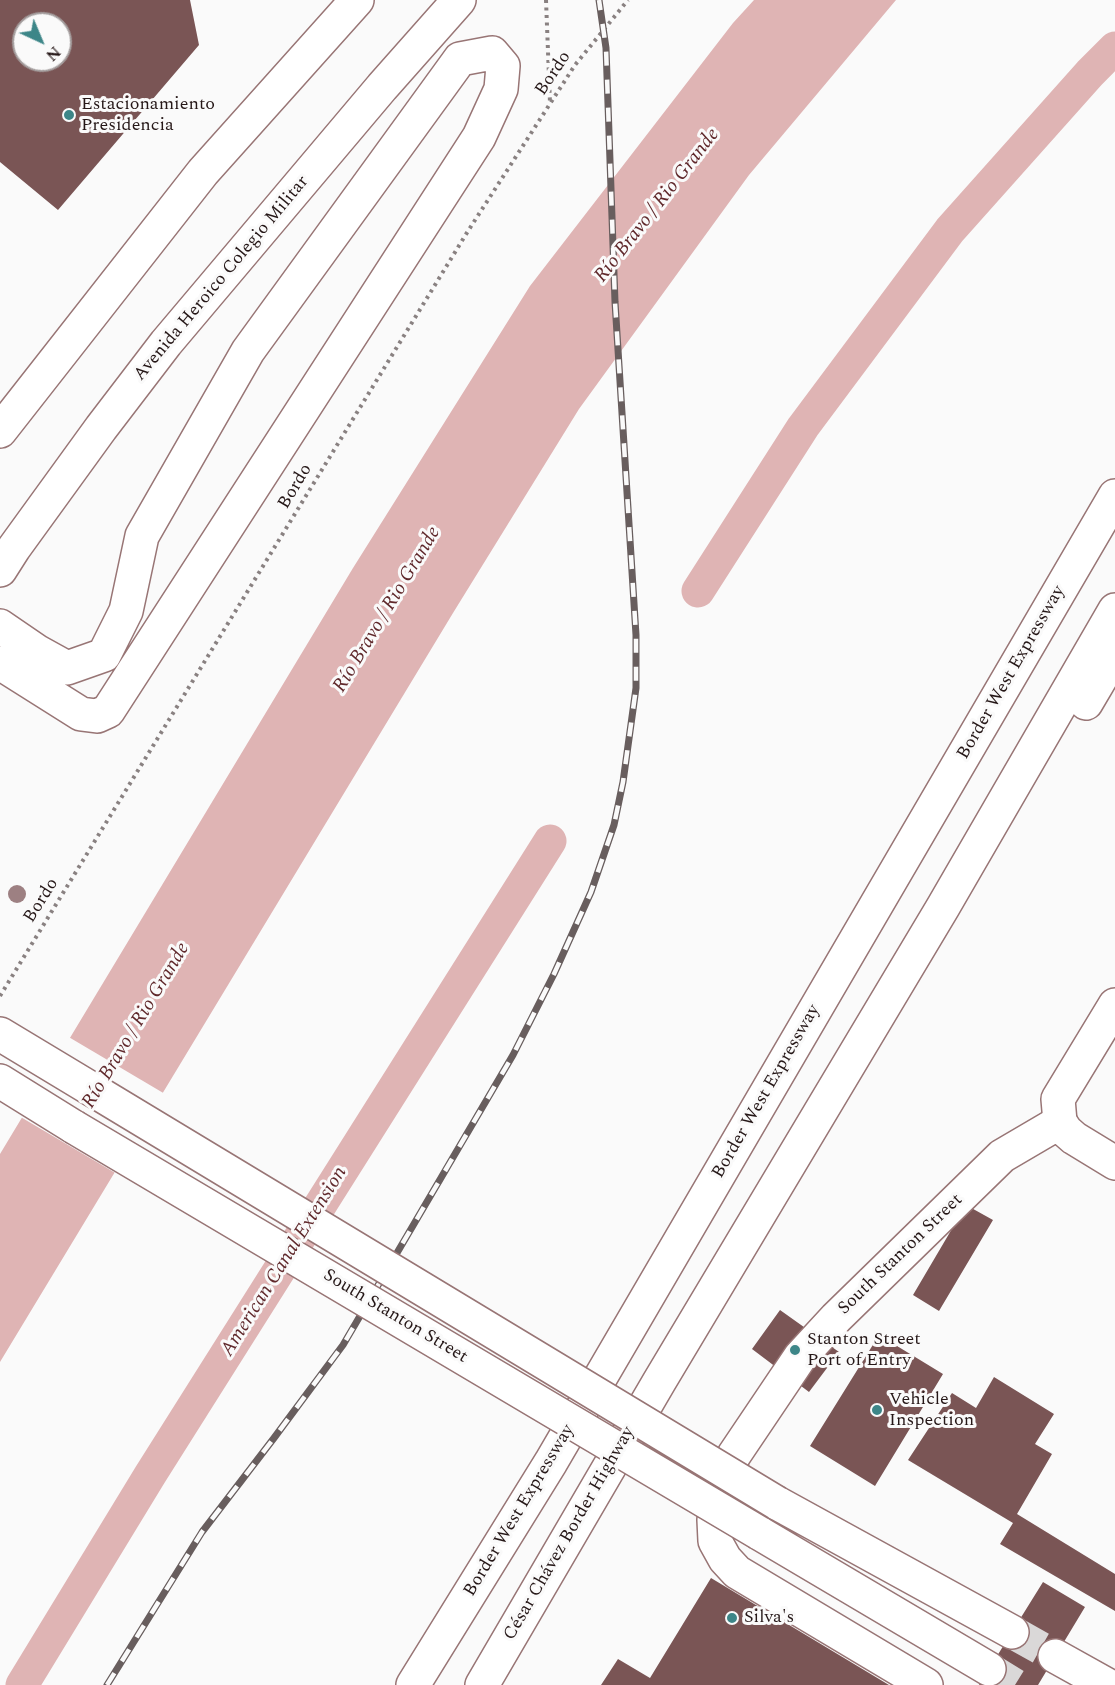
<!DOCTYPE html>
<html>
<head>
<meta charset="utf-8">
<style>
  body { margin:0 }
  #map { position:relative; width:1115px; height:1685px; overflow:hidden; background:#fafafa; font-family:Spectral,serif }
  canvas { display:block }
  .north { position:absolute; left:12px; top:12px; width:60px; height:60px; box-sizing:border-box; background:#fafafa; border:2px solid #a59f9f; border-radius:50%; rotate:136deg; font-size:16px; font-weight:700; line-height:24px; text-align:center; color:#251717 }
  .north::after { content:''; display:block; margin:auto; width:21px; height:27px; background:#3d8688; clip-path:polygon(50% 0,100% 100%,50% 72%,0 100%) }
</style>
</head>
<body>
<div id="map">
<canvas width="1115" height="1685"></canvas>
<div class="north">N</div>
</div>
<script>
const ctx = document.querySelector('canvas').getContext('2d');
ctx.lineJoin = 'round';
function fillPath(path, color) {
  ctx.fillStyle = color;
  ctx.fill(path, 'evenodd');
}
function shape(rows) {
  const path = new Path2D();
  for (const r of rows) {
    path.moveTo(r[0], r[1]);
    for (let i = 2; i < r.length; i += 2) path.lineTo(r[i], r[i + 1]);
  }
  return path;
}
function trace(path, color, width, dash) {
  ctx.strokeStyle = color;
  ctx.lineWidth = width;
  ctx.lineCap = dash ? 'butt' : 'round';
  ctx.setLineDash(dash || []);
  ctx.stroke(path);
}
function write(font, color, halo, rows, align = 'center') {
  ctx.font = font + ' Spectral,serif';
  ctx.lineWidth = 6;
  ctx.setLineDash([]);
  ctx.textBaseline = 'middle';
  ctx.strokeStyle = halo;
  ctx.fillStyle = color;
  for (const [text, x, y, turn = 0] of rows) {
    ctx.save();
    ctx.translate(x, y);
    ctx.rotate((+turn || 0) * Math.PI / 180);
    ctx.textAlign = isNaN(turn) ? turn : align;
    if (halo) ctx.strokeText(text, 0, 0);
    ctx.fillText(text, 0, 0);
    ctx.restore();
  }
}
const water = shape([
  [754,0,896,0,749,175,579,409,453,613,0,1362,0,1154,353,568,530,286,733,23]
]);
const pier = shape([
  [67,1036,165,1094,117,1174,19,1116]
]);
const canal = shape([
  [698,591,803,427,950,230,1090,73,1115,48],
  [22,1685,150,1475,550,841]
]);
const building = shape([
  [0,0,190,0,199,45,58,210,0,162],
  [24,24,60,24,60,60,24,60],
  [966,1205,993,1220,939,1311,913,1295],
  [780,1310,839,1352,809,1392,752,1349],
  [879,1335,943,1374,875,1486,810,1446],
  [994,1377,1054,1414,1035,1444,1052,1454,1017,1514,1115,1574,1115,1611,1000,1544,1013,1523,908,1460,952,1393,976,1408],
  [711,1578,889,1685,601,1685,618,1659,650,1678],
  [1043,1582,1085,1607,1038,1685,979,1685]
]);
const majorTunnel = shape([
  [1012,1632,1055,1656],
  [989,1669,1015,1685]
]);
const path = shape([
  [546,0,550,103],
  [0,996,468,231,575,65,628,0]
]);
const minor = shape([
  [0,626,38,652,67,668,104,655,126,611,142,536,248,351,460,59,492,53,503,66,501,89,479,137,108,711,97,716,81,714,0,663],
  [1060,1122,1058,1099,1115,1005]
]);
const major = shape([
  [0,1034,98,1093],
  [0,1081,74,1127],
  [777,1503,1012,1632],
  [759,1533,989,1669],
  [1055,1656,1107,1685],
  [926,1685,737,1572,725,1559,715,1541,714,1520,719,1488,734,1455,800,1357,836,1318,1002,1156,1060,1122,1066,1131,1074,1138,1115,1163]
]);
const highway = shape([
  [0,431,203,172,357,0],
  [0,570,14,548,101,428,166,343,382,87,459,0],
  [1086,703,1106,669,1115,660],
  [413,1685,551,1462,1115,496],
  [482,1685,659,1382,943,907,1115,610]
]);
const rail = shape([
  [107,1685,202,1532,274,1438,343,1345,513,1055,554,974,591,892,614,825,623,782,636,688,636,635,615,302,606,48,599,0]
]);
const majorBridge = shape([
  [98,1093,777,1503],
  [74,1127,759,1533]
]);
const trees = [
  [17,894]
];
const markers = [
  [69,115,6,"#3d8688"],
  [795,1350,6,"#3d8688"],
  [877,1410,6,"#3d8688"],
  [732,1618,6,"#3d8688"]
];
const streetNames = [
  ["Bordo",554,74,-56],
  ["Avenida Heroico Colegio Militar",222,279,-50],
  ["Bordo",296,487,-59],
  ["Border West Expressway",1012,673,-60],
  ["Bordo",42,901,-58],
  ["Border West Expressway",767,1092,-60],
  ["South Stanton Street",901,1255,-44],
  ["South Stanton Street",395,1317,31],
  ["Border West Expressway",520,1511,-59],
  ["César Chávez Border Highway",570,1534,-60]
];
const poiNames = [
  ["Estacionamiento",81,105],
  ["Presidencia",81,126],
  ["Stanton Street",807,1340],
  ["Port of Entry",807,1361],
  ["Vehicle",889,1400],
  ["Inspection",889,1421],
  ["Silva's",744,1618]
];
const waterNames = [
  ["Río Bravo / Rio Grande",658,206,-52],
  ["Río Bravo / Rio Grande",388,610,-59],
  ["Río Bravo / Rio Grande",137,1026,-59],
  ["American Canal Extension",285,1262,-58]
];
fillPath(water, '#dfb4b4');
fillPath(pier, '#fafafa');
trace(canal, '#dfb4b4', 33);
fillPath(building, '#7a5555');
trace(majorTunnel, '#dad8d8', 33, [33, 16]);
trace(minor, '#987575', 36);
trace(major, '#987575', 36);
trace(highway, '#987575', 36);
trace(path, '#898181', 4, [3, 4.5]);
trace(minor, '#fff', 33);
trace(major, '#fff', 33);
trace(highway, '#fff', 33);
trace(rail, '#685e5e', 7);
trace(rail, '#fafafa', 4.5, [14]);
trace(majorBridge, '#987575', 36, []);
trace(majorBridge, '#fff', 33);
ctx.fillStyle = '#9d8082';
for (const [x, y] of trees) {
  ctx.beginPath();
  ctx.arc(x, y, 9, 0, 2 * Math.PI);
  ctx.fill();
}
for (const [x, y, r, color] of markers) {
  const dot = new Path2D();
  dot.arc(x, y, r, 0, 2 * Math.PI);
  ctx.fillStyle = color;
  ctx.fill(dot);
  trace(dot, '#fafafa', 2);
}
write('18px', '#251717', '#fafafa', streetNames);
write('18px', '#251717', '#fafafa', poiNames, 'left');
write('italic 20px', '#60292c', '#fafafa', waterNames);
</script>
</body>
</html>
